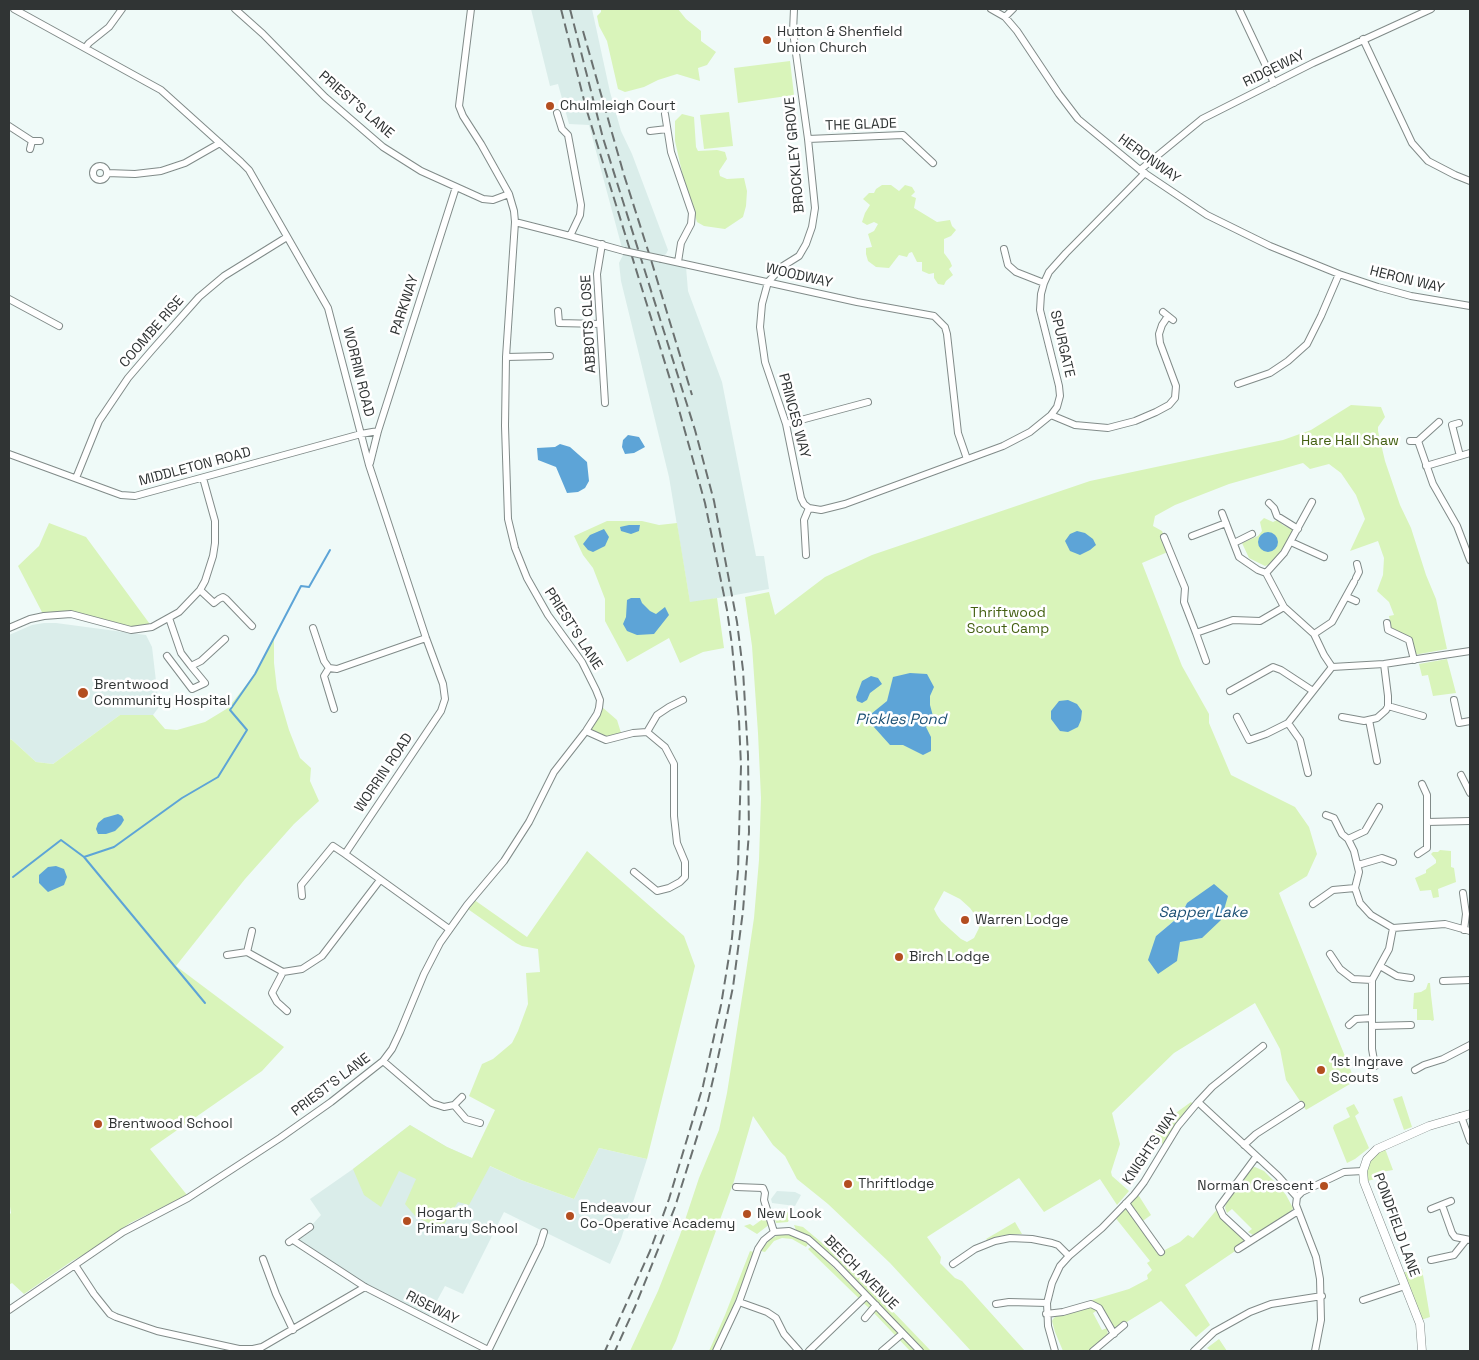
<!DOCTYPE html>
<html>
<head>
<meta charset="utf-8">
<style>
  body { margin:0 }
  #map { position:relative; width:1479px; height:1360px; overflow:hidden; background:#effaf8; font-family:"Space Grotesk",sans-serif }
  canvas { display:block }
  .frame { position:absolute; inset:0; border:10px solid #303434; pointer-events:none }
</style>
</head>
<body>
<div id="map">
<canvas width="1479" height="1360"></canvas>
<div class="frame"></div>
</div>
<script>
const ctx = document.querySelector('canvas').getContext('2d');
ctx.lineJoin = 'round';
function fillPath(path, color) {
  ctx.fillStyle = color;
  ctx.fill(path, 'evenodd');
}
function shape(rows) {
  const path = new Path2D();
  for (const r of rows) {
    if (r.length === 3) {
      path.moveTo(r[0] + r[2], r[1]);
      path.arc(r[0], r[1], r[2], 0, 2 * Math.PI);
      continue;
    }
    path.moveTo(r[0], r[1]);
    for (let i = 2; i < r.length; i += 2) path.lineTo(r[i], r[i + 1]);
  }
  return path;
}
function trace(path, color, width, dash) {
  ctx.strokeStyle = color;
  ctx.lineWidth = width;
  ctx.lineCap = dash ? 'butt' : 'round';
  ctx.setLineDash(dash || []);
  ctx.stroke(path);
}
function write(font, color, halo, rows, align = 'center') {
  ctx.font = font + ' "Space Grotesk",sans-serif';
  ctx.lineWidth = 5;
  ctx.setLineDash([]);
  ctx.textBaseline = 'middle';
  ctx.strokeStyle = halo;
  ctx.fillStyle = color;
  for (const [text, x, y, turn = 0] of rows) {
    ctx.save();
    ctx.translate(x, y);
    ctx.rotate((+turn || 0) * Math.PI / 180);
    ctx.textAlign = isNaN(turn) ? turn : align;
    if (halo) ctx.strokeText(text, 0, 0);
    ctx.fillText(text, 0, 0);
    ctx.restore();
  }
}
const built = shape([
  [531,9,592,9,610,92,621,131,632,154,668,250,666,254,662,256,622,248,589,125,569,124,558,84,550,86],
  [624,253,686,267,688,291,722,382,756,556,764,556,769,589,690,603,669,477,621,281,619,263],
  [44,623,56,623,146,635,152,647,159,707,153,715,120,715,53,764,36,762,12,740,9,739,9,635,32,625],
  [410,1125,447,1147,521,1180,574,1199,599,1148,647,1159,621,1239,610,1264,504,1212,463,1294,445,1286,427,1319,372,1290,293,1240,310,1227,321,1215,310,1199,353,1169],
  [777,1191,795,1192,801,1195,795,1206,772,1203,771,1199]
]);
const green = shape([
  [601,9,678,9,686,19,701,31,701,41,716,52,707,65,698,68,700,81,677,74,658,80,644,87,625,92,618,89,607,41,599,26,597,16,601,12],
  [790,61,794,95,738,103,734,68],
  [729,112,733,146,704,149,700,115],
  [682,114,694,117,696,147,698,151,717,150,725,152,727,159,719,171,720,176,727,179,744,178,747,191,746,206,743,217,725,229,704,226,697,222,684,181,675,141,675,121],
  [882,185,891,185,899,191,905,185,912,187,915,192,911,196,916,198,914,208,937,222,950,220,952,226,956,230,951,236,944,239,944,253,950,261,952,266,949,269,953,275,946,281,944,285,938,284,934,278,934,273,929,274,922,271,922,262,917,262,912,252,909,253,907,257,899,255,889,268,876,267,868,261,866,254,866,248,872,247,868,234,874,231,878,224,874,222,867,225,862,222,865,213,870,205,863,199,869,193,874,193,876,189],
  [1351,405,1381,407,1385,417,1378,427,1378,431,1385,461,1400,505,1411,528,1426,575,1436,599,1447,649,1414,655,1409,640,1392,632,1389,616,1394,615,1389,602,1377,591,1383,575,1384,558,1378,541,1350,551,1365,519,1356,495,1341,473,1329,464,1310,469,1303,463,1229,484,1175,505,1155,516,1153,526,1162,531,1170,551,1142,563,1182,666,1209,714,1209,723,1231,775,1295,807,1309,827,1317,854,1307,876,1279,893,1355,1081,1306,1110,1286,1080,1280,1049,1255,1003,1174,1053,1112,1113,1120,1144,1111,1172,1112,1176,1129,1191,1117,1205,1100,1179,1044,1212,1019,1178,927,1237,941,1257,940,1263,955,1278,962,1281,1025,1351,971,1351,890,1263,828,1204,797,1179,785,1156,773,1145,753,1116,734,1181,676,1341,671,1351,630,1351,658,1291,680,1235,699,1178,719,1130,727,1093,746,972,754,918,759,860,761,798,758,733,752,646,745,597,769,592,775,615,825,577,872,555,1090,481,1283,440,1311,430],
  [944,891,960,899,970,908,977,918,979,928,974,938,967,942,961,939,941,921,937,915,934,909],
  [1187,903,1202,938,1179,942,1156,936,1181,915],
  [1264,518,1273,522,1277,520,1283,525,1293,530,1281,552,1270,564,1265,566,1249,558,1242,543,1258,536,1262,531,1260,522],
  [607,521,642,521,659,525,677,523,690,602,717,598,724,648,703,652,680,663,669,638,627,662,605,621,605,599,593,568,583,555,574,536],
  [49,523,86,537,152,627,133,630,90,618,44,616,18,566,39,546],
  [274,636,274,663,277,689,289,730,300,758,311,768,310,781,319,801,294,824,245,879,176,966,284,1047,262,1071,150,1149,187,1195,130,1223,94,1249,72,1261,24,1294,12,1283,9,1285,9,1215,11,1213,9,1200,9,739,12,740,36,762,53,764,120,715,153,715,165,729,177,730,205,722,228,708,255,674],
  [1447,659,1456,693,1433,696,1428,675,1422,676,1419,664],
  [602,707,617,720,622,736,611,739,586,731],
  [1440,850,1451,851,1451,867,1454,868,1456,882,1438,889,1439,897,1433,898,1431,890,1420,891,1415,878,1426,873,1426,870,1436,863,1436,860,1431,854,1433,852,1438,852],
  [587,851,684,936,695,966,647,1159,599,1148,574,1199,521,1180,490,1166,469,1205,458,1202,441,1229,416,1217,405,1204,416,1179,399,1171,381,1207,364,1195,353,1169,410,1125,447,1147,472,1158,495,1110,469,1096,482,1064,493,1059,512,1043,518,1031,528,1004,526,973,540,972,538,949,522,946,516,943,465,907,473,899,527,937],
  [1428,983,1430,983,1431,995,1434,1020,1432,1021,1431,1020,1417,1020,1417,1009,1413,1009,1414,993,1421,992,1426,989],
  [1402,1096,1412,1127,1404,1130,1393,1099],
  [1191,1102,1195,1106,1165,1147,1152,1130],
  [1354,1104,1359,1113,1355,1116,1369,1148,1355,1159,1347,1163,1333,1128,1334,1125,1350,1117,1346,1108],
  [1384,1146,1393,1170,1381,1172,1382,1177,1364,1182,1365,1165],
  [1255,1167,1264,1171,1276,1183,1286,1195,1293,1208,1290,1213,1253,1235,1248,1232,1252,1229,1232,1209,1227,1213,1225,1208,1226,1204,1251,1168],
  [1134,1195,1139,1196,1151,1215,1140,1223,1161,1252,1180,1242,1188,1235,1193,1238,1219,1207,1222,1214,1250,1241,1185,1285,1210,1325,1196,1337,1161,1301,1117,1328,1112,1327,1093,1302,1092,1300,1129,1289,1148,1279,1147,1275,1152,1270,1147,1263,1150,1261,1114,1216],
  [777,1210,791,1213,788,1222,776,1223,774,1216],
  [764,1218,768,1219,770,1224,757,1234,744,1226,750,1224,753,1226],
  [1015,1222,1022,1234,1004,1235,987,1240,986,1239],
  [794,1225,803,1227,833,1252,856,1273,931,1351,924,1351,838,1261,808,1236,796,1230],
  [784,1234,801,1238,808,1244,806,1247,792,1239,782,1238,774,1241,765,1252,761,1251,769,1240,778,1235],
  [812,1246,831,1265,916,1351,910,1351,874,1313,808,1249],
  [750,1251,754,1252,733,1307,714,1351,709,1351,725,1315],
  [1422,1269,1430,1317,1418,1321,1400,1273],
  [1089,1306,1098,1310,1093,1313,1102,1330,1107,1328,1108,1336,1090,1351,1063,1351,1055,1332,1052,1321,1053,1319,1057,1315],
  [1219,1339,1227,1351,1211,1351,1207,1348]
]);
const water = shape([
  [628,435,639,437,645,447,634,453,625,454,622,447,623,440],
  [560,444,570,447,587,462,589,481,585,488,578,492,567,493,556,467,538,460,537,448,555,447],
  [629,525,640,525,639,531,631,534,621,531,620,527],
  [604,529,609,537,605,546,593,552,588,550,583,544,590,535],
  [1077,531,1085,533,1093,539,1096,545,1090,550,1080,555,1070,551,1065,541,1070,534],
  [1268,542,10],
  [631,598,640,598,642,603,650,611,656,614,665,607,669,615,654,634,637,635,627,631,623,624,626,617,627,600],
  [910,673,927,674,934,687,930,696,930,705,933,716,926,727,931,737,931,751,923,755,903,745,890,745,873,726,871,714,887,701,893,677],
  [871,676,878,678,882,684,870,693,867,700,862,703,857,701,856,697,862,681],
  [1068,700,1077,704,1082,711,1081,720,1078,727,1068,732,1060,731,1051,719,1051,711,1059,701],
  [118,814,122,816,124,820,121,825,115,831,106,834,98,834,96,829,98,823,104,818],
  [56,866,64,869,67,877,64,885,48,892,39,883,39,875,48,867],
  [1214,884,1228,896,1221,920,1202,938,1180,942,1177,961,1158,974,1148,960,1156,936,1181,915,1187,903]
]);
const stream = shape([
  [84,857,114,847,182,798,218,777,247,730,230,710,255,674,301,586,309,587,330,550],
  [13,877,61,840,84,857,205,1003]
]);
const minor = shape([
  [14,9,161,90,241,162,249,170,328,308,369,465,426,638,443,684,445,699,441,711,345,854,449,929],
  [471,9,459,106,463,116,481,144,509,194],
  [794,9,793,32,808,139,815,208,812,227,806,244,799,256,783,266,768,282,762,304,760,327,765,362,786,424,801,498,804,504,809,508,804,520,806,555],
  [991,9,1005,17,1017,31,1059,94,1078,119,1140,170,1207,215,1270,246,1339,274,1378,287,1411,296,1470,306],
  [1239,9,1274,83],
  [1005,17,1013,9],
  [1363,39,1412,143,1428,161,1455,175,1470,181],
  [85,48,89,43,109,27,122,9],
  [557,113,562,129,568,135,581,205,580,215,570,236],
  [665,114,671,152,692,213,691,224,681,243,678,262],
  [9,126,32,141,30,149],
  [650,131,667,129],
  [808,139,903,135,933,163],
  [32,141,40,141],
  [100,173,7],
  [1140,170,1202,119,1313,63,1431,9],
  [107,173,135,174,161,171,185,163,220,143],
  [515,222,570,236,624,251],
  [602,244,597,274,605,403],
  [1004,249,1008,265,1016,272,1044,283],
  [662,259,857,302,934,316,945,327,947,334,958,433,967,459],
  [9,299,59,326],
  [558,311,559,323,600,324],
  [1163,312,1173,320],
  [506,357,550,356],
  [1238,384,1270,373,1288,361,1307,344,1321,316,1339,274],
  [1051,415,1075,425,1108,428,1135,421,1156,412,1169,405,1175,398,1176,386,1160,343,1159,334,1162,325,1168,316],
  [1459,423,1452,425,1460,456],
  [786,424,868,402],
  [1410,441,1418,441,1439,422],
  [1418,441,1433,484,1457,526,1470,560],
  [9,454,121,495,135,496,361,434,378,431],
  [370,463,378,431,456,187],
  [1426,466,1470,453],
  [76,478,99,421,128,378,152,350,199,297,224,276,287,237],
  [1269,503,1274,508,1277,516,1298,529],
  [809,508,821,510,845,504,1003,446,1030,432,1051,415,1057,407,1060,396,1059,386,1040,310,1041,294,1044,283,1049,272,1066,253,1145,173],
  [1222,513,1239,557,1258,570,1266,573,1284,607,1314,634,1324,655,1332,667,1384,664,1470,651],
  [1192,536,1226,523],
  [1164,537,1185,588,1184,602,1196,633,1233,620,1260,621,1284,607],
  [1291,542,1324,557],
  [1234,543,1252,534],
  [1266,573,1284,553,1312,502],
  [1356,578,1359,572,1357,564],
  [200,590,214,603,219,599,223,597,226,599,252,626],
  [1347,597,1356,601],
  [169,618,181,653,191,666,201,661,225,639],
  [1387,623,1388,630,1409,640,1414,660],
  [9,628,30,619,44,616,71,614,131,630,152,627,179,612,200,590,205,581,213,556,215,543,215,521,203,478],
  [313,628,324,661,329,668,337,669,426,638],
  [1196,633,1206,661],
  [1314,634,1332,622,1354,582],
  [167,656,192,689,205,683,191,666],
  [329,668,324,676,334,709],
  [1230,691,1273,667,1281,670,1313,691],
  [1454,700,1459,723,1470,721],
  [1388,706,1423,716],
  [1237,717,1249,740,1266,734,1288,723,1332,667],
  [1342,717,1364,721,1377,718,1386,710,1388,706,1388,696,1384,664],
  [1369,720,1377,761],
  [1288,723,1300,740,1308,773],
  [586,731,606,740,633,733,647,732,665,747,674,764,674,816,677,843,685,862,685,877,680,882,669,888,657,891,634,872],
  [647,732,657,715,669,707,683,700],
  [1461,775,1470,793],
  [1326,815,1334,818,1342,834,1348,839,1354,851,1359,872,1355,888,1360,903,1371,915,1393,928,1445,924,1470,931],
  [1427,822,1470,821],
  [1348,839,1365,831,1379,807],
  [1418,854,1427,848,1427,795,1422,784],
  [1358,865,1382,858,1393,862],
  [1463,893,1466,914,1464,930],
  [302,896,301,885,333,846,345,854],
  [1313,904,1333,890,1355,888],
  [247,952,252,931],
  [1330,954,1340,969,1353,979,1372,980],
  [227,955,247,952,283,972,302,969,322,956,380,880],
  [1380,966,1397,976,1411,978],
  [283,972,272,993,277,1002,287,1011],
  [1443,981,1470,980],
  [1349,1025,1356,1019,1372,1018],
  [1372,1026,1411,1025],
  [383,1061,432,1103,444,1107,454,1105,466,1119,480,1123],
  [1375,1066,1372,1049,1372,980,1389,949,1393,928],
  [1415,1070,1424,1065,1443,1059,1470,1045],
  [1198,1102,1278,1176,1297,1197],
  [454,1105,462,1097],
  [1461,1116,1470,1141],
  [1244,1145,1256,1134,1301,1105],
  [1297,1197,1296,1205,1316,1257,1320,1279,1321,1320,1315,1351],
  [1297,1197,1302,1192,1344,1172,1363,1171],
  [1126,1203,1161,1252],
  [1442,1205,1452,1233,1455,1237,1470,1240],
  [1431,1209,1451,1201],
  [774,1232,789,1231,808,1239,836,1264,920,1351],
  [293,1240,365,1287,488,1350],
  [1250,1241,1223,1216,1219,1207,1256,1157],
  [289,1242,310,1227],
  [1238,1249,1298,1211],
  [263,1259,276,1294,293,1330],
  [1431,1260,1454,1255,1466,1240],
  [953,1264,975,1249,995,1241,1010,1238,1032,1239,1052,1243,1058,1245,1069,1256],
  [75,1265,94,1294,110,1314,116,1317,157,1331,239,1349,253,1349,262,1347,365,1287],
  [1363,1300,1405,1286],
  [739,1302,767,1312,776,1318,784,1334,799,1351],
  [996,1304,1009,1302,1047,1303],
  [9,1310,123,1232,188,1198,280,1138,331,1102,383,1061,392,1049,400,1032,424,974,440,943,467,905,504,861,529,822,554,772,586,731,597,714,599,708,600,700,596,690,582,662,548,615,527,578,515,548,508,519,505,426,506,357,515,222,514,211,509,194,493,200,483,199,421,171,383,147,325,97,263,34,235,9],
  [1046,1314,1063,1312,1091,1304,1099,1308,1114,1334],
  [865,1318,876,1305],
  [488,1351,540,1245,544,1232],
  [716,1351,739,1302,758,1249,764,1240,774,1232,764,1200,765,1193,763,1188,736,1187],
  [809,1351,866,1296],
  [882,1351,902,1334],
  [1055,1351,1048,1326,1047,1303,1052,1283,1060,1266,1069,1256,1102,1228,1134,1195,1144,1182,1178,1126,1198,1102,1212,1087,1263,1046],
  [1093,1351,1124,1325],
  [1194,1351,1214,1332,1250,1312,1271,1304,1322,1296]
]);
const tertiary = shape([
  [1422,1351,1420,1324,1364,1182,1363,1171,1367,1159,1377,1149,1429,1126,1470,1114]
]);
const rail = shape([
  [561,9,586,108,674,392,705,503,727,610,732,645,739,720,741,766,738,871,732,938,721,1005,703,1086,669,1199,650,1251,605,1351],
  [570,9,603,138,695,430,714,501,737,622,743,670,748,755,749,832,743,911,733,987,716,1067,707,1105,675,1207,635,1307,615,1351],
  [583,31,624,175,652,263,692,395]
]);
const minorBridge = shape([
  [624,251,662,259]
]);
const markers = [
  [767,40,5,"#b34e20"],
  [550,106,5,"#b34e20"],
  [83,693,6,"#b34e20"],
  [965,920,5,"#b34e20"],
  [899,957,5,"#b34e20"],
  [1321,1070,5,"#b34e20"],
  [98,1124,5,"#b34e20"],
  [848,1184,5,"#b34e20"],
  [1324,1186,5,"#b34e20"],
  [747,1214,5,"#b34e20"],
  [570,1216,5,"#b34e20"],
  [407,1221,5,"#b34e20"]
];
const poiNames = [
  ["Hutton & Shenfield",777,32],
  ["Union Church",777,48],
  ["Chulmleigh Court",560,106],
  ["Brentwood",94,685],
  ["Community Hospital",94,701],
  ["Warren Lodge",975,920],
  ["Birch Lodge",909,957],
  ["1st Ingrave",1331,1062],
  ["Scouts",1331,1078],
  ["Brentwood School",108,1124],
  ["Thriftlodge",858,1184],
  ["Norman Crescent",1314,1186,"right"],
  ["Endeavour",580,1208],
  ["Co-Operative Academy",580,1224],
  ["Hogarth",417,1213],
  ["Primary School",417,1229],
  ["New Look",757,1214]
];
const streetNames = [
  ["RIDGEWAY",1274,69,-26],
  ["PRIEST'S LANE",356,105,41],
  ["THE GLADE",861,125,-2],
  ["BROCKLEY GROVE",795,155,-95],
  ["HERONWAY",1149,159,36],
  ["WOODWAY",799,276,13],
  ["HERON WAY",1407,280,14],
  ["PARKWAY",405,305,-72],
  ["ABBOTS CLOSE",589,324,-93],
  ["COOMBE RISE",152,332,-49],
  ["SPURGATE",1062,344,77],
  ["WORRIN ROAD",358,372,76],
  ["PRINCES WAY",794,416,75],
  ["MIDDLETON ROAD",195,467,-15],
  ["PRIEST'S LANE",573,629,57],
  ["WORRIN ROAD",384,773,-56],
  ["PRIEST'S LANE",331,1085,-37],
  ["KNIGHTS WAY",1151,1147,-56],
  ["PONDFIELD LANE",1396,1225,70],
  ["BEECH AVENUE",861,1273,45],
  ["RISEWAY",432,1308,27]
];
const parkNames = [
  ["Hare Hall Shaw",1350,441],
  ["Thriftwood",1008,613],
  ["Scout Camp",1008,629]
];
const waterNames = [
  ["Pickles Pond",901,720],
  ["Sapper Lake",1203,913]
];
fillPath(built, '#daedea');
fillPath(green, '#d9f4ba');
fillPath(water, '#5da4d7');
trace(stream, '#5da4d7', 2);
trace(minor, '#818b89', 8);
trace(tertiary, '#818b89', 9);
trace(minor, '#fff', 6);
trace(tertiary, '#fff', 8);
trace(rail, '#6b7170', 2, [10, 5]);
trace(minorBridge, '#818b89', 8, []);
trace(minorBridge, '#fff', 6);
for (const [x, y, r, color] of markers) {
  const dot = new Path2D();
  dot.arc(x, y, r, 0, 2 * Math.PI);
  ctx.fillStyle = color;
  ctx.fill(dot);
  trace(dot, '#fff', 2);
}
write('14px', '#303434', '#fff', poiNames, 'left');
write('14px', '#303434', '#fff', streetNames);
write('14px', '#446012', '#fff', parkNames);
write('italic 15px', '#1a4f73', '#fff', waterNames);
</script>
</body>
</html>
